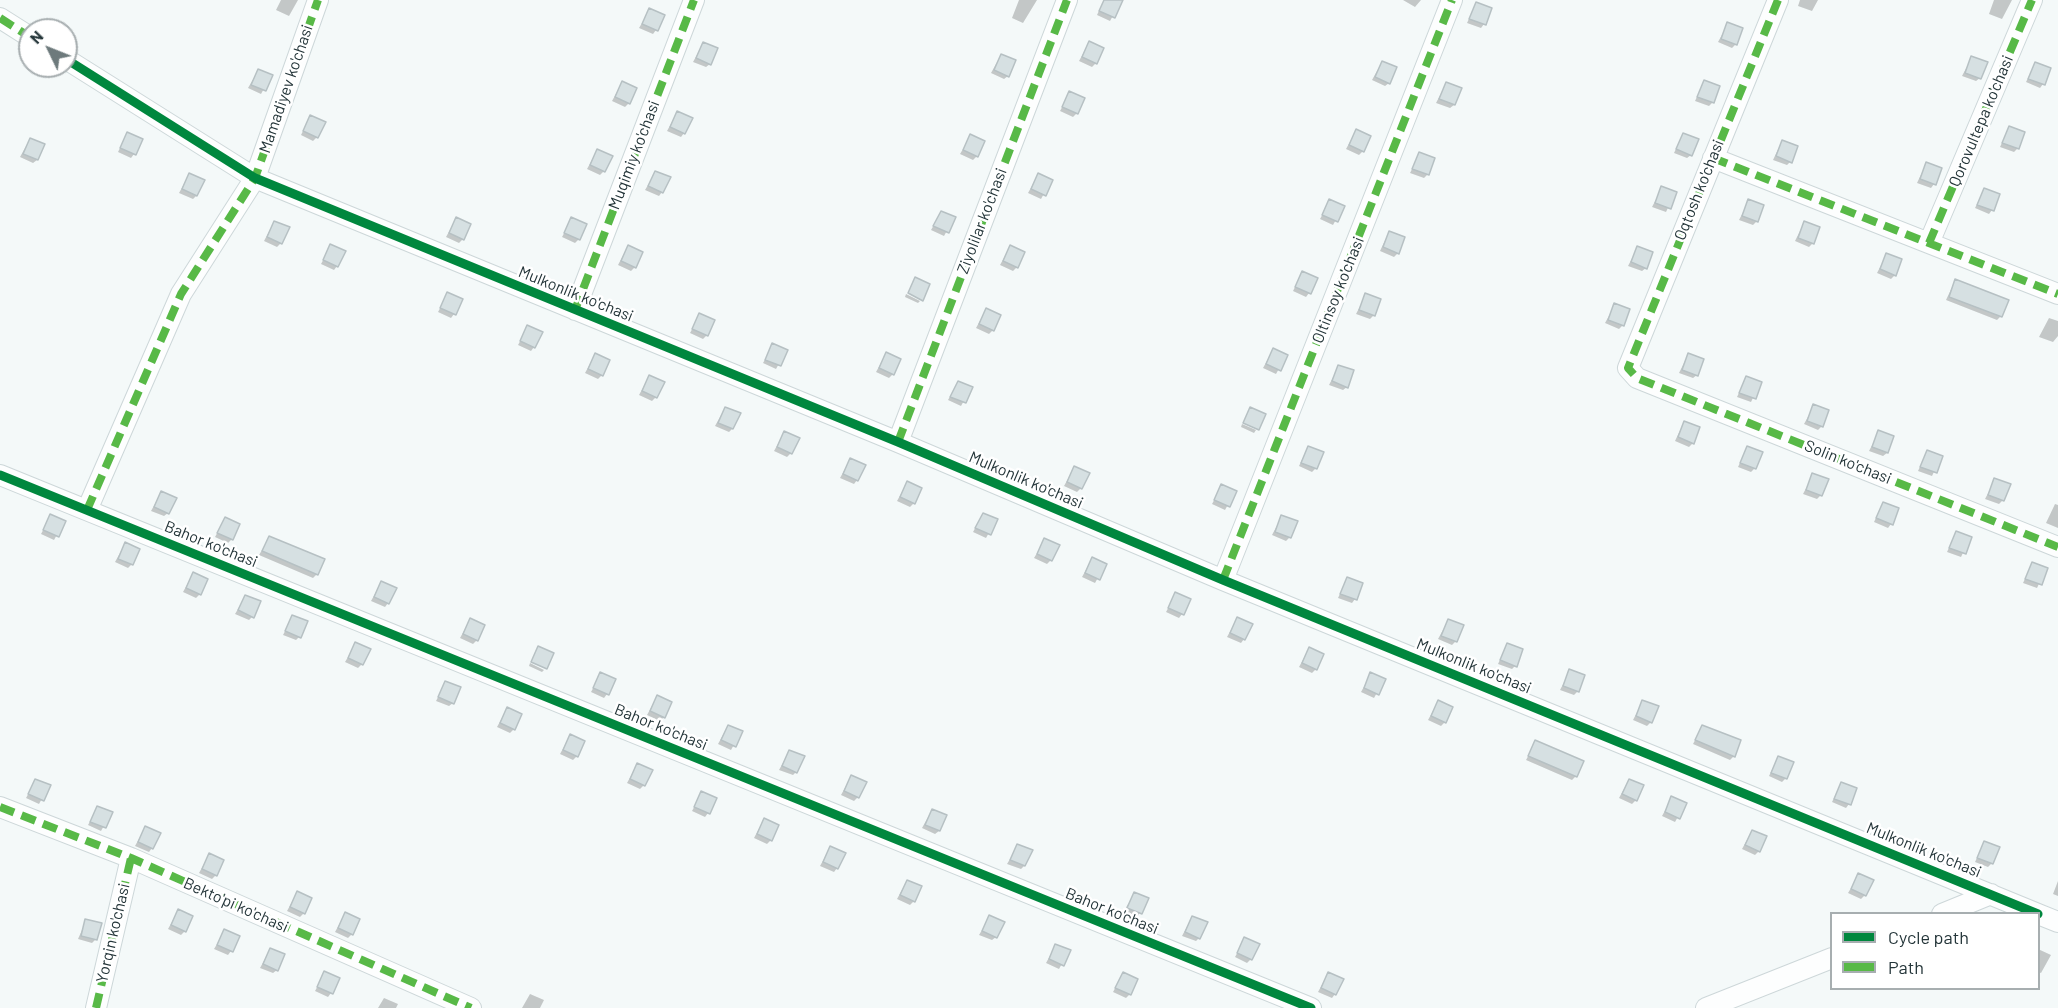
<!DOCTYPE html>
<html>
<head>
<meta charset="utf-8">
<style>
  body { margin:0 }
  #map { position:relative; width:2058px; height:1008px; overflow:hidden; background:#f4f9f9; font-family:Barlow,sans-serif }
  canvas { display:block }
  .legend { position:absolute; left:1830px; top:912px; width:210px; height:78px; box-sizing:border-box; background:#fff; border:2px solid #a7aeb0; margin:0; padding:8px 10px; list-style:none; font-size:18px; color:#243539 }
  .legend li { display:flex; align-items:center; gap:12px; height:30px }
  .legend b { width:30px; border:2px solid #a7aeb0 }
  .north { position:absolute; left:18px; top:18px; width:60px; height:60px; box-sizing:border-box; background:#fff; border:2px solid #a7aeb0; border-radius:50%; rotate:313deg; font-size:16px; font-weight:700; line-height:24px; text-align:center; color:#243539 }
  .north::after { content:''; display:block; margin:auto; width:21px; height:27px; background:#6d7a7c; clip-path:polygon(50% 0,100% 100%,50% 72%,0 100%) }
</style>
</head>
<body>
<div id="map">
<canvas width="2058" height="1008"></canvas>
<ul class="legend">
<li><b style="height:8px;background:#00873e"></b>Cycle path</li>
<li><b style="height:8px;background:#58b947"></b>Path</li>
</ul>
<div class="north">N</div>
</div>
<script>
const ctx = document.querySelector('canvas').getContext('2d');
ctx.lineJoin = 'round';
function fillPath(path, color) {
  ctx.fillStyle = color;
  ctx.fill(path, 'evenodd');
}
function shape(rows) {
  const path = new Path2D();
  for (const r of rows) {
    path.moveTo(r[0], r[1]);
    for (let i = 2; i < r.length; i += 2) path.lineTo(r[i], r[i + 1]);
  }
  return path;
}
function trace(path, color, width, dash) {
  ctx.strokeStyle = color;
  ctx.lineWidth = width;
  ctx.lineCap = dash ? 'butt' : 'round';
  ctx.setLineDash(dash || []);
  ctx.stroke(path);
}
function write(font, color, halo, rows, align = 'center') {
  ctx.font = font + ' Barlow,sans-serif';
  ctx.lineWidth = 5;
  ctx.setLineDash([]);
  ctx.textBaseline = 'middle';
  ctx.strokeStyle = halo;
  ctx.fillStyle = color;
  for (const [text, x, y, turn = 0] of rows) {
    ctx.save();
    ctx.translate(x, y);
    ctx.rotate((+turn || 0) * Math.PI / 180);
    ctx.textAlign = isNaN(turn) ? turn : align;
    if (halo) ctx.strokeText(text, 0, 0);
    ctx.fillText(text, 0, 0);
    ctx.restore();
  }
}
const shadow = shape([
  [281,0,298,0,289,16,276,10],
  [1019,0,1037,0,1023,23,1012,18],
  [1114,0,1120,3,1110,21,1097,15,1104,0],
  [1403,0,1421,0,1415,7],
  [1800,0,1818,0,1812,11,1798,6],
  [1994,0,2012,0,2002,19,1989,14],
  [1476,4,1484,24,1481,28,1467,23],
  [650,10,656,30,653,34,639,28],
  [1728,24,1736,44,1732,48,1718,42],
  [1089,43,1096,63,1092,67,1079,61],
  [703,44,710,64,706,67,693,62],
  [1001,55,1008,76,1004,79,991,73],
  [1972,57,1980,78,1976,81,1962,76],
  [1382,62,1389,83,1385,86,1372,80],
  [2035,64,2043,84,2040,88,2026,82],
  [258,71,271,76,261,94,248,88],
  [1704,82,1713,102,1709,106,1695,101],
  [622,83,629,103,625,107,612,101],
  [1446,84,1454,105,1450,108,1436,103],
  [1070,93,1077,113,1073,117,1060,111],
  [677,113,684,133,681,137,667,131],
  [310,117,317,137,313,141,301,135],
  [2009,128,2018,148,2014,152,2000,147],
  [1356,131,1363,151,1359,155,1346,149],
  [127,134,134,154,131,158,118,152],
  [1683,134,1691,155,1687,158,1674,153],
  [971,136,977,156,973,160,960,154],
  [30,139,37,160,33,163,20,157],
  [1782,141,1790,162,1787,165,1773,160],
  [597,151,604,171,600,175,587,169],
  [1420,154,1428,174,1424,178,1410,173],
  [1926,164,1934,184,1931,188,1917,183],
  [656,172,662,192,659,196,645,190],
  [189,175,196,196,193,199,179,193],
  [1038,175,1051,181,1041,199,1028,193],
  [1662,188,1675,193,1666,212,1652,207],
  [1984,190,1992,210,1989,214,1975,208],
  [1330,201,1343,207,1333,225,1320,219],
  [1749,201,1757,221,1753,225,1739,220],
  [941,213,954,218,944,236,931,230],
  [456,219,463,239,459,243,446,237],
  [572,219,579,239,575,243,562,237],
  [274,222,281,243,277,247,264,241],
  [1804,223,1813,243,1809,247,1795,241],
  [1389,232,1398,253,1394,257,1380,251],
  [331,246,337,266,334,270,321,264],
  [628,246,635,267,631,271,618,265],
  [1010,247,1017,267,1013,271,1000,265],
  [1638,247,1646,268,1642,271,1628,266],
  [1887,254,1895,275,1891,279,1877,273],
  [1302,273,1309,293,1306,297,1293,291],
  [1955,281,2001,316,1997,320,1946,300],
  [448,294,454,314,451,318,438,312],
  [906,294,920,301,918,303,905,297],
  [1366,295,1374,315,1370,319,1356,314],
  [1615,305,1623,325,1619,329,1605,323],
  [986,310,993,330,989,334,976,328],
  [700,315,707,335,703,339,690,333],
  [2049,318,2058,321,2058,336,2053,342,2039,337],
  [528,327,534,347,531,351,518,345],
  [773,345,786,351,776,369,763,363],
  [1273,350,1286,356,1276,374,1263,368],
  [886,354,893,374,889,378,876,372],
  [595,355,602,375,598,379,585,373],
  [1688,355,1697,375,1693,378,1679,373],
  [1339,366,1347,387,1343,390,1329,385],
  [649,377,656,397,652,401,639,395],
  [1746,378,1760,383,1751,402,1737,397],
  [958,383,971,388,961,406,948,400],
  [1814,406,1822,426,1818,430,1804,424],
  [725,408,732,429,729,432,715,426],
  [1684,422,1693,443,1689,447,1675,441],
  [1242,424,1256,430,1254,433,1241,427],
  [1879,432,1887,453,1883,456,1869,451],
  [784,433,791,453,787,457,774,451],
  [1308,447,1316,468,1312,472,1299,466],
  [1747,448,1755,468,1751,472,1738,467],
  [1927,452,1941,457,1932,476,1918,471],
  [850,460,857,480,854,484,840,478],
  [1074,468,1081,488,1077,492,1064,486],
  [1813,475,1821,495,1817,499,1803,494],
  [1995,480,2003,500,1999,504,1985,499],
  [907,483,914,503,910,507,897,501],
  [1222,486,1235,492,1225,510,1212,504],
  [161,493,168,513,164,516,151,511],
  [1883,503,1891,524,1888,528,1874,522],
  [2055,504,2058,505,2058,528,2046,523],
  [983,514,996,520,986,538,973,532],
  [51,516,64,522,54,540,41,534],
  [1282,516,1290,537,1286,541,1272,535],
  [225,519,232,539,228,543,215,537],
  [1956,533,1970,538,1961,557,1947,552],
  [270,537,317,574,313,578,259,555],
  [1045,540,1051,560,1047,564,1034,558],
  [125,544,132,564,128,568,115,562],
  [1092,559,1105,565,1095,583,1082,577],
  [2032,564,2046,569,2037,588,2023,583],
  [193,574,200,594,196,598,183,592],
  [1347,579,1355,599,1352,603,1338,598],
  [381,583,388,603,385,607,371,601],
  [1176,594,1182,614,1179,618,1166,612],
  [246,596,252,617,249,620,235,614],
  [293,616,299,637,296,640,283,635],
  [1237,619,1244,639,1241,643,1227,637],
  [470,620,477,640,473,644,460,638],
  [1448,621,1456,641,1452,645,1438,639],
  [356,644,362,664,358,668,345,662],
  [1507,645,1515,666,1512,669,1498,664],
  [1309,649,1316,669,1312,673,1299,667],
  [530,663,544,670,542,672,529,666],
  [1570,671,1578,691,1574,695,1560,690],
  [601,674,607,694,604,698,591,692],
  [1371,674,1384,680,1374,698,1361,692],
  [446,682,453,703,449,706,436,701],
  [657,697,664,717,660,721,647,715],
  [1643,701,1651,722,1647,726,1633,720],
  [1438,702,1445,722,1441,726,1428,720],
  [507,709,514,729,510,733,497,727],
  [728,726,741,732,731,750,718,744],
  [1702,727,1734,756,1730,760,1693,744],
  [570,736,577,756,573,760,560,754],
  [1536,742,1576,776,1572,780,1526,760],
  [789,752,796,772,793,775,779,770],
  [1778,757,1786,778,1782,782,1769,776],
  [637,765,644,785,640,789,627,783],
  [851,777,858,797,854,801,841,795],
  [36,780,49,786,39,804,26,798],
  [1629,780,1636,800,1632,804,1619,798],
  [1841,784,1849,804,1846,808,1832,802],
  [702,793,708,813,705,817,692,811],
  [1672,798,1685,804,1675,822,1662,816],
  [98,807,111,813,101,831,88,825],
  [932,810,939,831,935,834,922,828],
  [764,819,771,840,767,844,754,838],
  [145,828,152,848,149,852,135,846],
  [1752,831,1759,851,1755,855,1742,849],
  [1984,843,1992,863,1988,867,1975,862],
  [1018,846,1024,866,1021,869,1007,864],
  [830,848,837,868,834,872,820,866],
  [209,855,216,875,212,879,199,873],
  [1859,875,1865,895,1861,899,1848,893],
  [907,881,914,901,910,905,897,899],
  [2058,881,2058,896,2053,894],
  [297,893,304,913,300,917,287,911],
  [1134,894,1147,899,1137,917,1124,911],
  [178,911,185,931,181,935,168,929],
  [345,914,352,934,348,938,335,932],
  [990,917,996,937,992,940,979,935],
  [1192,917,1199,938,1196,941,1182,936],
  [86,921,96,939,92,943,78,939],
  [225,931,231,951,228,955,214,949],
  [1245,939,1251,959,1247,963,1235,957],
  [1056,945,1069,951,1059,969,1046,963],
  [2038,949,2051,955,2041,973,2038,972],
  [270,950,277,970,273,973,260,968],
  [325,973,331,993,328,997,315,991],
  [1123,974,1130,994,1126,998,1113,992],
  [1328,974,1335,994,1332,998,1318,992],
  [530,994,544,1000,540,1008,522,1008],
  [384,998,398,1004,396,1008,378,1008]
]);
const building = shape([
  [1104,0,1123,0,1115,18,1099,11,1104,0],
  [1476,2,1492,8,1486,25,1469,19,1476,2],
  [649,8,665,15,658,31,642,24,649,8],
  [1727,22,1743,28,1737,45,1721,39,1727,22],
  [1089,41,1104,48,1097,64,1082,57,1089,41],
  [703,42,718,48,711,65,696,58,703,42],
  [1001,54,1016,60,1009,77,994,70,1001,54],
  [1971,56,1988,62,1981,79,1965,73,1971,56],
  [1382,61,1397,67,1390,84,1375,77,1382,61],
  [2035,62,2051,68,2045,85,2028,79,2035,62],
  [258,69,273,75,266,91,251,85,258,69],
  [1704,80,1720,86,1714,103,1697,97,1704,80],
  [622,81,637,88,630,104,615,97,622,81],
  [1446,82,1462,88,1455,105,1439,99,1446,82],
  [1069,91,1085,98,1078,114,1062,107,1069,91],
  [677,111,693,118,685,134,670,127,677,111],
  [310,115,326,122,318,138,303,131,310,115],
  [2009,126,2025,132,2019,149,2002,143,2009,126],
  [1356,129,1371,136,1364,152,1349,145,1356,129],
  [127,132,143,139,136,155,120,148,127,132],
  [1683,133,1699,139,1692,156,1676,149,1683,133],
  [970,134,985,141,978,157,963,150,970,134],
  [30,138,45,144,38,160,23,154,30,138],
  [1782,140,1798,146,1792,163,1776,156,1782,140],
  [597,149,613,156,605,172,590,165,597,149],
  [1419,152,1435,158,1429,175,1412,169,1419,152],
  [1926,162,1942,168,1936,185,1920,179,1926,162],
  [655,171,671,177,663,193,648,186,655,171],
  [189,173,205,180,197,196,182,189,189,173],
  [1038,173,1053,180,1046,196,1031,189,1038,173],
  [1661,186,1677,192,1671,209,1655,203,1661,186],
  [1984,188,2000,194,1994,211,1977,205,1984,188],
  [1329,199,1345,206,1338,222,1322,215,1329,199],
  [1748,199,1764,205,1758,222,1742,216,1748,199],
  [941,211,956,217,949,233,933,226,941,211],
  [456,217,471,224,464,240,449,233,456,217],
  [571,217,587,224,580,240,564,233,571,217],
  [274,221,290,227,282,244,267,237,274,221],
  [1804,221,1820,227,1814,244,1798,238,1804,221],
  [1389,231,1405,237,1399,254,1383,247,1389,231],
  [330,244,346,251,338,267,323,260,330,244],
  [628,245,643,252,636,268,621,261,628,245],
  [1010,245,1025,252,1018,268,1003,261,1010,245],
  [1637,246,1653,252,1647,269,1631,262,1637,246],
  [1886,253,1902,259,1896,276,1880,269,1886,253],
  [1302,271,1318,278,1311,294,1295,287,1302,271],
  [915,277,930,284,923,301,908,293,915,277],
  [1955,279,2009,300,2002,317,1949,297,1955,279],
  [447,292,463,299,456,315,440,308,447,292],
  [1365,293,1381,299,1375,316,1359,310,1365,293],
  [1614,303,1630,309,1624,326,1608,320,1614,303],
  [986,308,1001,315,994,331,979,324,986,308],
  [699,313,715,320,708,336,692,329,699,313],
  [527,325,543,332,535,348,520,341,527,325],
  [772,343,788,350,781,366,765,360,772,343],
  [1273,348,1288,355,1281,371,1266,364,1273,348],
  [886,352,901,359,894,375,879,368,886,352],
  [595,353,610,360,603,376,588,369,595,353],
  [1688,353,1704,359,1698,376,1682,370,1688,353],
  [1338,365,1354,370,1348,388,1332,381,1338,365],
  [649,375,665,382,657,398,642,391,649,375],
  [1746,376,1762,382,1756,399,1739,393,1746,376],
  [958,381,973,387,966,403,950,397,958,381],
  [1813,404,1829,410,1823,427,1807,421,1813,404],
  [725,407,741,413,733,429,718,423,725,407],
  [1250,407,1266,414,1259,430,1243,423,1250,407],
  [1684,421,1700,427,1694,444,1678,437,1684,421],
  [1878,430,1894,436,1888,453,1872,447,1878,430],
  [784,431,800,438,792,454,777,447,784,431],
  [1308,446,1324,452,1317,469,1301,463,1308,446],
  [1747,446,1763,452,1756,469,1740,463,1747,446],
  [1927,450,1943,456,1937,473,1920,467,1927,450],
  [850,458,866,465,858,481,843,474,850,458],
  [1074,466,1090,473,1082,489,1067,482,1074,466],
  [1812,473,1829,479,1822,496,1806,490,1812,473],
  [1994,478,2011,484,2004,501,1988,495,1994,478],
  [907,481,922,488,915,504,900,497,907,481],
  [1221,484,1237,491,1230,507,1214,500,1221,484],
  [161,491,177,498,169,514,154,507,161,491],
  [1883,502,1899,508,1893,525,1876,518,1883,502],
  [983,513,998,519,991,535,975,528,983,513],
  [50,514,66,521,59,537,43,530,50,514],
  [1281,515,1298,521,1291,538,1275,532,1281,515],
  [225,517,240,524,233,540,217,533,225,517],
  [1956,531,1972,537,1966,554,1949,548,1956,531],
  [269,536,325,559,318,575,262,551,269,536],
  [1044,538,1060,545,1052,561,1037,554,1044,538],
  [125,542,140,549,133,565,118,559,125,542],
  [1092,557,1107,564,1100,580,1085,573,1092,557],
  [2032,562,2048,568,2042,585,2025,579,2032,562],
  [193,572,208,579,201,595,186,588,193,572],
  [1347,577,1363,583,1357,600,1340,594,1347,577],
  [381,581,397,588,389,604,374,597,381,581],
  [1175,592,1191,599,1184,615,1168,608,1175,592],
  [245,595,261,601,254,618,238,610,245,595],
  [292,615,308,621,301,638,285,631,292,615],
  [1237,617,1253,624,1245,640,1230,633,1237,617],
  [470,618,485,625,478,641,463,634,470,618],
  [1448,619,1464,625,1457,642,1441,636,1448,619],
  [355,642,371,649,363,665,348,658,355,642],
  [1507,643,1523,649,1517,667,1500,660,1507,643],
  [538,646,554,653,547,669,531,662,538,646],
  [1309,647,1324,654,1317,670,1302,663,1309,647],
  [1569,669,1585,675,1579,692,1563,686,1569,669],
  [600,672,616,679,609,695,593,688,600,672],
  [1370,672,1386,679,1379,695,1364,688,1370,672],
  [445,681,461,687,454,704,438,697,445,681],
  [657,695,672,702,665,718,650,711,657,695],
  [1438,700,1453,707,1446,723,1431,716,1438,700],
  [1642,700,1659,706,1652,723,1636,716,1642,700],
  [507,707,522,714,515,730,500,723,507,707],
  [728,725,743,731,736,747,721,740,728,725],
  [1702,725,1741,740,1735,757,1695,740,1702,725],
  [570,734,585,741,578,757,563,750,570,734],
  [1535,740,1584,761,1577,777,1528,756,1535,740],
  [789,750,805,756,797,773,782,766,789,750],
  [1778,756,1794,762,1787,779,1771,773,1778,756],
  [637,763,653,770,645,786,630,779,637,763],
  [851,775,867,782,859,798,844,791,851,775],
  [35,779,51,785,44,801,28,794,35,779],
  [1629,779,1644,785,1637,801,1622,794,1629,779],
  [1841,782,1857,788,1851,805,1834,799,1841,782],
  [701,791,717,798,710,814,694,807,701,791],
  [1671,796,1687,803,1680,819,1665,812,1671,796],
  [97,806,113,812,106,828,90,822,97,806],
  [932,809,947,815,940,831,925,825,932,809],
  [764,818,779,825,772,841,757,834,764,818],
  [145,826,161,833,153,849,138,842,145,826],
  [1752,830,1767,836,1760,852,1745,845,1752,830],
  [1984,841,2000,847,1993,864,1977,858,1984,841],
  [1017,844,1033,850,1025,866,1010,860,1017,844],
  [830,846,846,853,838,869,823,862,830,846],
  [209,853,224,860,217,876,202,869,209,853],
  [1858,873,1874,880,1866,896,1851,889,1858,873],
  [907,880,922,886,915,902,900,895,907,880],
  [297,891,312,898,305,914,290,907,297,891],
  [1134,892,1149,898,1142,914,1127,908,1134,892],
  [178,909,193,916,186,932,171,925,178,909],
  [345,912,360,919,353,935,338,928,345,912],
  [989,915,1005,922,997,938,982,931,989,915],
  [1192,916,1208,922,1200,939,1185,932,1192,916],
  [85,919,102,923,97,940,81,936,85,919],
  [224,929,240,936,233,952,217,945,224,929],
  [1244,937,1260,944,1252,960,1237,953,1244,937],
  [1055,944,1071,950,1064,966,1049,959,1055,944],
  [270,948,285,954,278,971,263,964,270,948],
  [324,971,340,978,333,994,317,987,324,971],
  [1123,972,1138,979,1131,995,1115,988,1123,972],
  [1328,972,1344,979,1336,995,1321,988,1328,972]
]);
const minor = shape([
  [1778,0,1628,368,1637,378,2058,547],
  [0,18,30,37],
  [66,59,255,178,898,442,1223,580,2038,914],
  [1713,158,2058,294],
  [1929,243,2032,0],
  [575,310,694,0],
  [898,442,1067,0],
  [0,475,1311,1008],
  [87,510,181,294,255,178,318,0],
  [1223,580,1452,0],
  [0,807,131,858,471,1008],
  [1942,914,1991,894],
  [2038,914,2058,922],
  [96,1008,131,858],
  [1706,1008,1832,958]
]);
const quiet = shape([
  [1778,0,1628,368,1637,378,2058,547],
  [0,18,30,37],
  [1713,158,2058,294],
  [1929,243,2032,0],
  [575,310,694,0],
  [898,442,1067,0],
  [87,510,181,294,255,178,318,0],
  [1223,580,1452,0],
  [0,807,131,858,471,1008],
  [96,1008,131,858]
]);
const cycleway = shape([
  [66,59,255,178,898,442,1223,580,2038,914],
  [0,475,1311,1008]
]);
const streetNames = [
  ["Mamadiyev ko'chasi",286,89,-71],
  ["Qorovultepa ko'chasi",1981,121,-67],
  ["Muqimiy ko'chasi",634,155,-69],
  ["Oqtosh ko'chasi",1699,190,-68],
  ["Ziyolilar ko'chasi",982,221,-69],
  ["Oltinsoy ko'chasi",1338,290,-68],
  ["Mulkonlik ko'chasi",576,294,22],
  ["Solin ko'chasi",1848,462,22],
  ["Mulkonlik ko'chasi",1026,480,23],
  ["Bahor ko'chasi",211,544,22],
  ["Mulkonlik ko'chasi",1474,666,22],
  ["Bahor ko'chasi",661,727,22],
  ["Mulkonlik ko'chasi",1924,850,22],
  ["Bekto'pi ko'chasi",236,905,24],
  ["Bahor ko'chasi",1112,911,22],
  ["Yorqin ko'chasi",113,933,-77]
];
fillPath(shadow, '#0003');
fillPath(building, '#d6e0e2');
trace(building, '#b6c0c3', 1.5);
trace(minor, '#cdd7d9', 22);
trace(minor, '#fdfefe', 20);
trace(quiet, '#58b947', 8, [15, 8]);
trace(cycleway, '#00873e', 9);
write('16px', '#243539', '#fff', streetNames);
</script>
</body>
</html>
